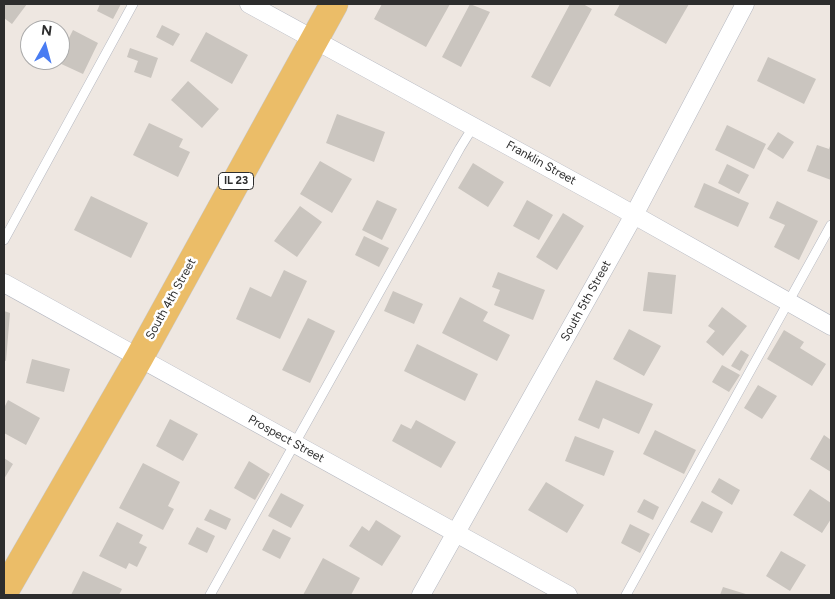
<!DOCTYPE html>
<html>
<head>
<meta charset="utf-8">
<style>
  body { margin:0 }
  #map { position:relative; width:835px; height:599px; overflow:hidden; background:#eee7e1; font-family:Figtree,sans-serif }
  canvas { display:block }
  .frame { position:absolute; inset:0; border:5px solid #2d2d2d; pointer-events:none }
  .north { position:absolute; left:20px; top:20px; width:50px; height:50px; box-sizing:border-box; background:#fff; border:1px solid #ababab; border-radius:50%; rotate:7deg; font-size:14px; font-weight:700; line-height:20px; text-align:center; color:#2d2d2d }
  .north::after { content:''; display:block; margin:auto; width:18px; height:22px; background:#497cf2; clip-path:polygon(50% 0,100% 100%,50% 72%,0 100%) }
</style>
</head>
<body>
<div id="map">
<canvas width="835" height="599"></canvas>
<div class="frame"></div>
<div class="north">N</div>
</div>
<script>
const ctx = document.querySelector('canvas').getContext('2d');
ctx.lineJoin = 'round';
function fillPath(path, color) {
  ctx.fillStyle = color;
  ctx.fill(path, 'evenodd');
}
function shape(rows) {
  const path = new Path2D();
  for (const r of rows) {
    path.moveTo(r[0], r[1]);
    for (let i = 2; i < r.length; i += 2) path.lineTo(r[i], r[i + 1]);
  }
  return path;
}
function trace(path, color, width, dash) {
  ctx.strokeStyle = color;
  ctx.lineWidth = width;
  ctx.lineCap = dash ? 'butt' : 'round';
  ctx.setLineDash(dash || []);
  ctx.stroke(path);
}
function write(font, color, halo, rows, align = 'center') {
  ctx.font = font + ' Figtree,sans-serif';
  ctx.lineWidth = 5;
  ctx.setLineDash([]);
  ctx.textBaseline = 'middle';
  ctx.strokeStyle = halo;
  ctx.fillStyle = color;
  for (const [text, x, y, turn = 0] of rows) {
    ctx.save();
    ctx.translate(x, y);
    ctx.rotate((+turn || 0) * Math.PI / 180);
    ctx.textAlign = isNaN(turn) ? turn : align;
    if (halo) ctx.strokeText(text, 0, 0);
    ctx.fillText(text, 0, 0);
    ctx.restore();
  }
}
const building = shape([
  [4,4,27,4,12,24,4,18],
  [100,4,121,4,113,19,97,11],
  [382,4,450,4,426,47,374,19],
  [470,4,490,12,461,67,442,57],
  [570,4,583,4,592,9,550,87,531,77],
  [620,4,689,4,666,44,614,15],
  [162,25,180,34,173,46,156,37],
  [73,30,98,43,83,74,57,62],
  [206,32,248,55,232,84,190,61],
  [130,48,158,58,151,78,134,72,138,61,127,57],
  [768,57,816,79,804,104,757,81],
  [188,81,219,109,202,128,171,100],
  [337,114,385,132,374,162,326,143],
  [149,123,183,139,179,147,190,152,178,177,133,155],
  [727,125,766,144,754,169,715,150],
  [778,132,794,142,783,159,767,149],
  [831,143,831,180,807,171,817,145,829,149],
  [320,161,352,179,332,213,300,194],
  [473,163,504,182,488,207,458,188],
  [727,164,749,175,739,194,718,183],
  [704,183,749,203,738,227,694,207],
  [91,196,148,223,131,258,74,230],
  [377,200,397,209,382,240,362,230],
  [527,200,553,215,539,240,513,226],
  [777,201,818,221,799,260,774,247,785,225,769,218],
  [300,206,322,222,297,257,274,241],
  [563,213,584,226,557,270,536,257],
  [364,236,389,248,379,267,355,255],
  [284,270,307,281,280,339,236,319,250,287,271,297],
  [498,272,545,290,533,320,494,305,500,290,492,287],
  [648,272,676,275,672,314,643,311],
  [393,291,423,304,414,324,384,311],
  [460,297,488,312,483,321,510,335,497,361,442,333],
  [722,307,747,326,723,356,706,342,715,331,708,326],
  [4,311,10,313,6,361,4,360],
  [308,318,335,331,310,383,282,370],
  [629,329,661,346,644,376,613,359],
  [784,330,804,342,800,348,826,364,812,386,767,359],
  [417,344,478,374,465,401,404,371],
  [741,350,749,355,740,371,731,366],
  [32,359,70,369,64,392,26,383],
  [722,365,740,375,729,392,712,382],
  [596,380,653,404,639,434,603,418,599,429,578,420],
  [758,385,777,396,762,419,744,408],
  [8,400,40,418,26,445,4,433,4,408],
  [170,419,198,434,183,461,156,446],
  [416,420,456,442,441,468,392,441,401,424,411,429],
  [655,430,696,450,684,474,643,454],
  [824,435,831,440,831,472,810,459],
  [575,436,614,451,604,476,565,461],
  [4,458,13,464,4,479],
  [249,461,270,474,255,500,234,488],
  [143,463,180,482,168,506,174,509,163,530,119,508],
  [719,478,740,490,732,505,711,492],
  [546,482,584,505,567,533,528,510],
  [810,489,831,503,831,519,822,533,793,515],
  [281,493,304,505,291,528,268,516],
  [644,499,659,507,653,520,637,512],
  [702,501,723,512,712,533,690,522],
  [210,509,231,519,226,530,204,520],
  [376,520,401,536,382,566,349,546,362,526,369,531],
  [117,522,143,535,139,543,147,547,137,567,129,563,126,569,99,556],
  [630,524,650,534,640,553,621,543],
  [197,527,215,536,207,553,188,544],
  [273,529,291,538,280,559,262,550],
  [781,551,806,565,790,591,766,576],
  [323,558,360,578,351,595,303,595],
  [83,571,122,589,119,595,71,595],
  [723,587,749,595,720,595]
]);
const lane = shape([
  [4,240,133,4],
  [210,595,460,148,473,127],
  [626,595,831,225]
]);
const street = shape([
  [249,4,611,202,831,326],
  [4,283,568,595],
  [421,595,634,215,745,4]
]);
const primary = shape([
  [4,592,139,358,334,4]
]);
const shields = [
  [236,181,35]
];
const shieldNames = [
  ["IL 23",236,181]
];
const streetNames = [
  ["Franklin Street",541,163,29],
  ["South 4th Street",171,299,-61],
  ["South 5th Street",586,301,-61],
  ["Prospect Street",286,439,29]
];
fillPath(building, '#cac5bf');
trace(lane, '#b4b7c0', 10);
trace(street, '#b4b7c0', 19);
trace(primary, '#c8c8c8', 29);
trace(lane, '#fff', 9);
trace(street, '#fff', 18);
trace(primary, '#ebbd68', 28);
for (const [x, y, w] of shields) {
  const box = new Path2D();
  box.roundRect(x - w / 2, y - 8.5, w, 17, 4);
  ctx.fillStyle = '#fff';
  ctx.fill(box);
  trace(box, '#2d2d2d', 1);
}
write('bold 11px', '#2d2d2d', null, shieldNames);
write('12px', '#2d2d2d', '#fff', streetNames);
</script>
</body>
</html>
